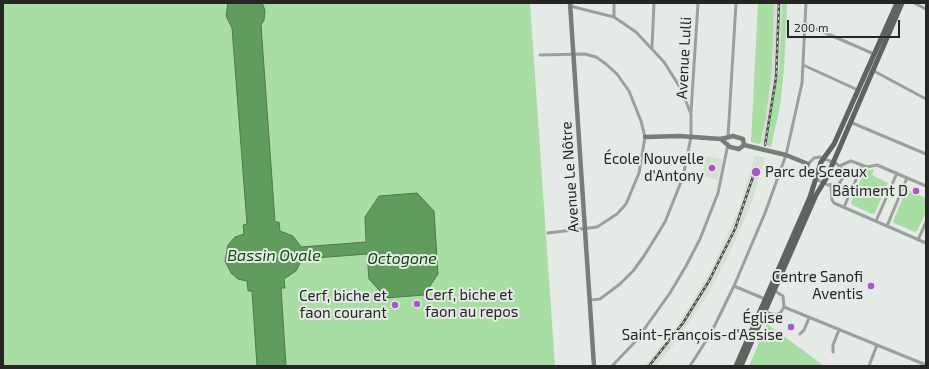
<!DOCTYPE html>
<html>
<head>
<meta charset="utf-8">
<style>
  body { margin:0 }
  #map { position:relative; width:929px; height:369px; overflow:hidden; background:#e6eae6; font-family:"Exo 2",sans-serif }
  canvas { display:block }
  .frame { position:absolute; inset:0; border:4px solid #252725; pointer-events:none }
  .scale { position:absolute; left:787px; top:20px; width:113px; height:18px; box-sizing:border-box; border:2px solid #252725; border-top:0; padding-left:5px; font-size:12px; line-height:14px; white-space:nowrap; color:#252725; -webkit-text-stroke:3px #e6eae6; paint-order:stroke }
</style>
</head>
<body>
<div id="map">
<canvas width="929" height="369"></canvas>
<div class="frame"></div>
<div class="scale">200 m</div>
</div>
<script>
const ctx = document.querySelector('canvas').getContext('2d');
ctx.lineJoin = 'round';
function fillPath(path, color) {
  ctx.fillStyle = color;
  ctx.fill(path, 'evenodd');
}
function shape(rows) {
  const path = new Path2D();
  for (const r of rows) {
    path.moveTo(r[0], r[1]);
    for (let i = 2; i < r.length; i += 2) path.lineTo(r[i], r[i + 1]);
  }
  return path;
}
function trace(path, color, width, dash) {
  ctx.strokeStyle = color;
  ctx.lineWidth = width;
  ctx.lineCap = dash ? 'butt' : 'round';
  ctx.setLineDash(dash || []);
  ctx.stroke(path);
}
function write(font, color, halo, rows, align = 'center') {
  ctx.font = font + ' "Exo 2",sans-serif';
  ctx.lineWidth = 4;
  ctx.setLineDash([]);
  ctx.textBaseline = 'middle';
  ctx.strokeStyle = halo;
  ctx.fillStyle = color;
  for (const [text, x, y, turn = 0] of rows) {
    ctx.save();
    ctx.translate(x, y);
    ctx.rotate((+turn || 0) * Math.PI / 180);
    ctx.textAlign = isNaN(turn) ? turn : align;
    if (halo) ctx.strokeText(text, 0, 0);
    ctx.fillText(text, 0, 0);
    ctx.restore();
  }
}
const built = shape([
  [774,3,782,3,779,70,765,145,760,144,766,117,772,68],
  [755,155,765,158,752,202,729,254,708,294,672,347,656,366,645,366,680,322,711,270,739,209],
  [706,156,722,159,718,180,702,176]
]);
const green = shape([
  [3,3,530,3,555,366,3,366],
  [758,3,774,3,772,68,766,117,760,144,751,142],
  [782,3,787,3,784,70,780,106,771,147,765,145,779,70],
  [874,169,872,175,888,183,875,213,872,214,852,205,851,202,863,174,861,173,862,171],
  [904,189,926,198,926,212,917,231,915,232,894,223,893,221,905,193,903,191],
  [767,324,800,348,824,366,749,366]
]);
const water = shape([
  [228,3,262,3,265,10,264,20,261,25,275,222,279,222,280,231,293,236,301,247,366,242,365,217,379,196,417,193,434,211,438,274,424,295,386,298,369,279,367,254,302,259,296,271,284,279,285,288,281,288,286,366,257,366,252,291,248,291,247,281,238,279,231,273,225,261,228,245,235,237,244,234,243,225,247,224,232,28,226,16,228,3]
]);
const street = shape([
  [614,3,614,17],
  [914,3,926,9],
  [570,6,614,17,636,32,664,62,681,89,691,114,691,137,683,177,665,222,644,256,633,271,620,284,600,299,591,300],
  [805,24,874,54],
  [652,48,654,3],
  [540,55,585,54,596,57,606,64,617,74,629,91,641,121,645,137,639,173,626,204,617,214,597,227,548,233],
  [803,65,858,90],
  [872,70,926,99],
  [691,112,698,3],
  [850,122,926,154],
  [728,137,736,3],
  [820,157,837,164,842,169,842,179,839,184,828,185,808,175,808,164,814,158,820,157],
  [839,166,851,161,867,167,877,165,926,186],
  [831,186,832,200,834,203,926,243],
  [844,207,862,166],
  [876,221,897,173],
  [887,226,907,178],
  [918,240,926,222],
  [734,286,765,299],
  [784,307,926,365],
  [765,312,776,315,781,312,784,307,783,296,775,291],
  [800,334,804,330,809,318],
  [833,352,833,345,839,330],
  [612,366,635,342,670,293,686,266,700,239,718,193,728,144],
  [690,366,711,333,734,286,765,213,786,155,802,83,806,3],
  [869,366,877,345]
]);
const secondary = shape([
  [570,3,594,366],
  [645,137,679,136,721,139,733,136,743,139,744,145],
  [721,139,730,147,739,149,744,145],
  [744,145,786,155,808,164]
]);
const primary = shape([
  [736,366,810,197,821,162,834,144,897,3],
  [741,366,816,195,827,177,902,3]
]);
const rail = shape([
  [765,145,776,78,779,3],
  [649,366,683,323,709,281,735,229,756,168]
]);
const markers = [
  [712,168,4,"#a657c8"],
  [756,172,5,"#a657c8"],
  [916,191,4,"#a657c8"],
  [871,286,4,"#a657c8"],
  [417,304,4,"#a657c8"],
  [395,305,4,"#a657c8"],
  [791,327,4,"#a657c8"]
];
const streetNames = [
  ["Avenue Lulli",684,58,-87],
  ["Avenue Le Nôtre",570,177,-94]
];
const poiNames = [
  ["École Nouvelle",704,159],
  ["d'Antony",704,176],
  ["Parc de Sceaux",765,172,"left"],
  ["Bâtiment D",908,191],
  ["Centre Sanofi",863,277],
  ["Aventis",863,294],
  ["Cerf, biche et",425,295,"left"],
  ["faon au repos",425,312,"left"],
  ["Cerf, biche et",387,296],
  ["faon courant",387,313],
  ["Église",783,318],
  ["Saint-François-d'Assise",783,335]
];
const waterNames = [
  ["Bassin Ovale",274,256],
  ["Octogone",402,259]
];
fillPath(built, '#d5dfd4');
fillPath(green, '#a8dea4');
fillPath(water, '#609c5c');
trace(water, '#4e794c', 1);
trace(street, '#9d9f9d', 3);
trace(secondary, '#797c79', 4.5);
trace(primary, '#606360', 5);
trace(rail, '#4b4d4b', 2.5);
trace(rail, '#e6eae6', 1, [3]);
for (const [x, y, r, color] of markers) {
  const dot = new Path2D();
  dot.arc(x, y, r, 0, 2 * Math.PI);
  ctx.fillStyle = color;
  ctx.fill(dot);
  trace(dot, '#e6eae6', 1.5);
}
write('15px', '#252725', '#e6eae6', streetNames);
write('15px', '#252725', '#e6eae6', poiNames, 'right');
write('italic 16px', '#0f500e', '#e6eae6', waterNames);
</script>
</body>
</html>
